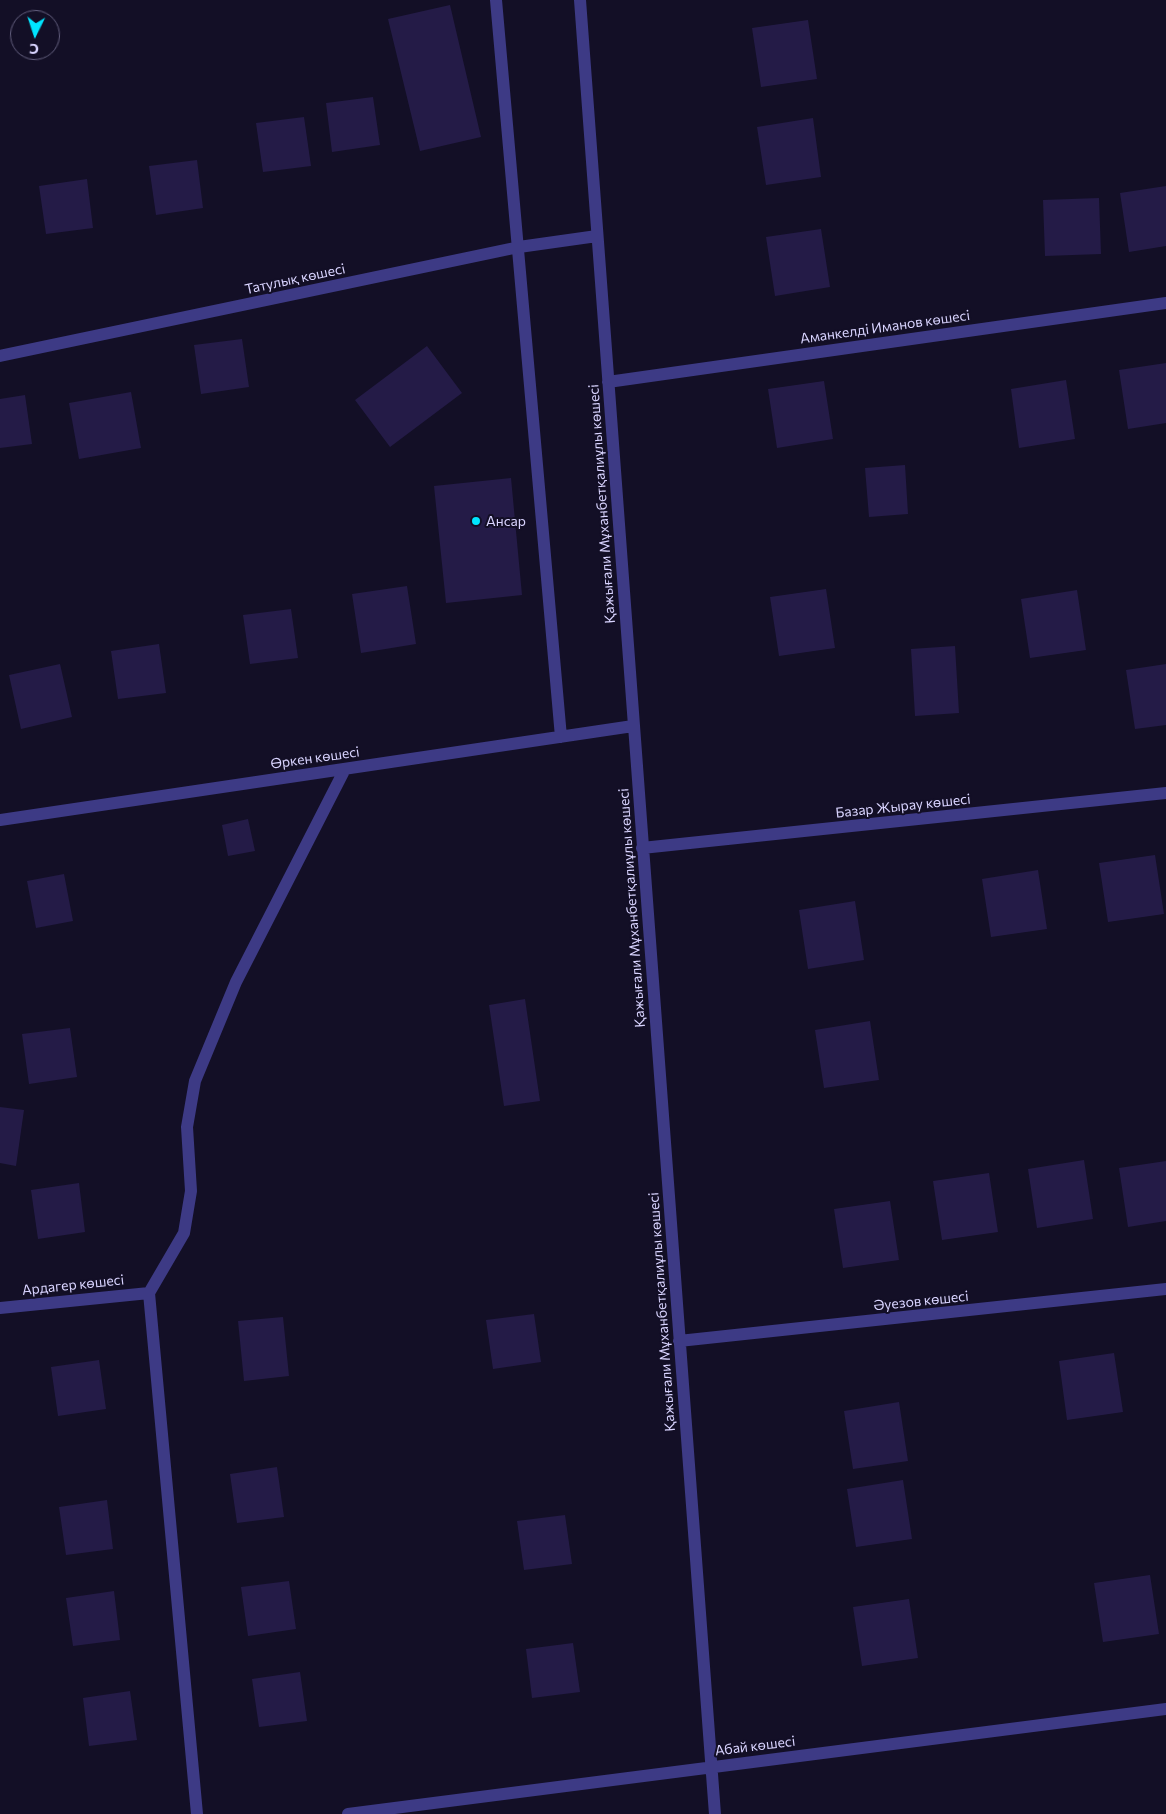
<!DOCTYPE html>
<html>
<head>
<meta charset="utf-8">
<style>
  body { margin:0 }
  #map { position:relative; width:1166px; height:1814px; overflow:hidden; background:#130f26; font-family:Commissioner,sans-serif }
  canvas { display:block }
  .north { position:absolute; left:10px; top:10px; width:50px; height:50px; box-sizing:border-box; background:#130f26; border:1px solid #625e7d; border-radius:50%; rotate:184deg; font-size:14px; font-weight:700; line-height:20px; text-align:center; color:#d9d4ff }
  .north::after { content:''; display:block; margin:auto; width:18px; height:22px; background:#00e5ff; clip-path:polygon(50% 0,100% 100%,50% 72%,0 100%) }
</style>
</head>
<body>
<div id="map">
<canvas width="1166" height="1814"></canvas>
<div class="north">С</div>
</div>
<script>
const ctx = document.querySelector('canvas').getContext('2d');
ctx.lineJoin = 'round';
function fillPath(path, color) {
  ctx.fillStyle = color;
  ctx.fill(path, 'evenodd');
}
function shape(rows) {
  const path = new Path2D();
  for (const r of rows) {
    path.moveTo(r[0], r[1]);
    for (let i = 2; i < r.length; i += 2) path.lineTo(r[i], r[i + 1]);
  }
  return path;
}
function trace(path, color, width, dash) {
  ctx.strokeStyle = color;
  ctx.lineWidth = width;
  ctx.lineCap = dash ? 'butt' : 'round';
  ctx.setLineDash(dash || []);
  ctx.stroke(path);
}
function write(font, color, halo, rows, align = 'center') {
  ctx.font = font + ' Commissioner,sans-serif';
  ctx.lineWidth = 4;
  ctx.setLineDash([]);
  ctx.textBaseline = 'middle';
  ctx.strokeStyle = halo;
  ctx.fillStyle = color;
  for (const [text, x, y, turn = 0] of rows) {
    ctx.save();
    ctx.translate(x, y);
    ctx.rotate((+turn || 0) * Math.PI / 180);
    ctx.textAlign = isNaN(turn) ? turn : align;
    if (halo) ctx.strokeText(text, 0, 0);
    ctx.fillText(text, 0, 0);
    ctx.restore();
  }
}
const building = shape([
  [450,5,481,137,420,151,388,19],
  [808,20,817,79,761,87,752,28],
  [373,97,380,145,332,152,326,103],
  [304,117,311,166,263,172,256,123],
  [813,118,821,177,766,185,757,127],
  [197,160,203,208,156,215,149,166],
  [87,179,93,228,46,234,39,186],
  [1166,186,1166,246,1129,252,1120,193],
  [1099,198,1101,254,1045,256,1043,200],
  [821,229,830,287,775,296,766,237],
  [242,339,249,387,201,394,194,345],
  [427,346,462,393,390,447,355,400],
  [1166,363,1166,423,1128,429,1119,370],
  [1066,380,1075,439,1019,448,1011,389],
  [824,381,833,439,777,448,768,389],
  [131,392,141,448,79,459,69,403],
  [25,395,32,444,0,448,0,399],
  [905,465,908,514,869,517,865,468],
  [511,478,522,595,446,603,434,486],
  [407,586,416,644,361,653,352,594],
  [826,589,835,648,779,656,770,597],
  [1077,590,1086,650,1030,658,1021,599],
  [291,609,298,658,250,664,243,615],
  [159,644,166,693,118,699,111,651],
  [955,646,959,713,915,716,911,649],
  [60,664,72,717,21,729,9,675],
  [1166,664,1166,725,1135,729,1126,670],
  [248,819,255,851,228,856,222,825],
  [1155,855,1164,914,1108,922,1099,863],
  [1038,870,1047,929,991,937,982,879],
  [64,874,73,921,36,928,27,881],
  [855,901,864,960,808,969,799,910],
  [525,999,540,1101,504,1106,489,1005],
  [870,1021,879,1080,824,1088,815,1030],
  [70,1028,77,1077,29,1084,22,1034],
  [0,1107,24,1110,16,1166,0,1163],
  [1084,1160,1093,1219,1037,1228,1028,1169],
  [1166,1161,1166,1221,1128,1227,1119,1168],
  [989,1173,998,1232,942,1240,933,1181],
  [79,1183,85,1232,38,1239,31,1190],
  [890,1201,899,1260,843,1268,834,1209],
  [534,1314,541,1362,493,1369,486,1320],
  [283,1317,289,1376,244,1381,238,1321],
  [1114,1353,1123,1412,1067,1420,1059,1361],
  [99,1360,106,1409,58,1416,51,1367],
  [899,1402,908,1461,853,1469,844,1411],
  [277,1467,284,1517,237,1523,230,1474],
  [903,1480,912,1539,856,1547,847,1489],
  [107,1500,113,1549,66,1555,59,1507],
  [565,1515,572,1564,524,1570,517,1521],
  [1150,1575,1159,1634,1103,1642,1094,1583],
  [289,1581,296,1629,248,1636,241,1587],
  [114,1591,120,1640,73,1646,66,1598],
  [909,1599,918,1658,862,1666,853,1607],
  [573,1643,580,1692,532,1698,526,1649],
  [300,1672,307,1721,259,1727,252,1679],
  [130,1691,137,1740,89,1746,83,1698]
]);
const minor = shape([
  [496,0,561,737],
  [580,0,715,1814],
  [0,356,519,247,597,236],
  [608,382,1166,303],
  [0,820,633,726],
  [642,848,1166,793],
  [0,1308,149,1293],
  [679,1341,1166,1289],
  [197,1814,149,1293,184,1233,191,1191,187,1127,195,1081,236,982,345,769],
  [348,1814,1166,1709]
]);
const markers = [
  [476,521,5,"#00e5ff"]
];
const streetNames = [
  ["Татулық көшесі",295,279,-12],
  ["Аманкелді Иманов көшесі",885,327,-8],
  ["Қажығали Мұханбетқалиұлы көшесі",602,504,-94],
  ["Өркен көшесі",315,758,-8],
  ["Базар Жырау көшесі",903,806,-6],
  ["Қажығали Мұханбетқалиұлы көшесі",632,908,-94],
  ["Ардагер көшесі",73,1285,-6],
  ["Әуезов көшесі",921,1301,-6],
  ["Қажығали Мұханбетқалиұлы көшесі",662,1312,-94],
  ["Абай көшесі",755,1746,-7]
];
const poiNames = [
  ["Ансар",486,521]
];
fillPath(building, '#241b47');
trace(minor, '#3d3a85', 12);
for (const [x, y, r, color] of markers) {
  const dot = new Path2D();
  dot.arc(x, y, r, 0, 2 * Math.PI);
  ctx.fillStyle = color;
  ctx.fill(dot);
  trace(dot, '#130f26', 2);
}
write('14px', '#d9d4ff', '#130f26', streetNames);
write('14px', '#d9d4ff', '#130f26', poiNames, 'left');
</script>
</body>
</html>
